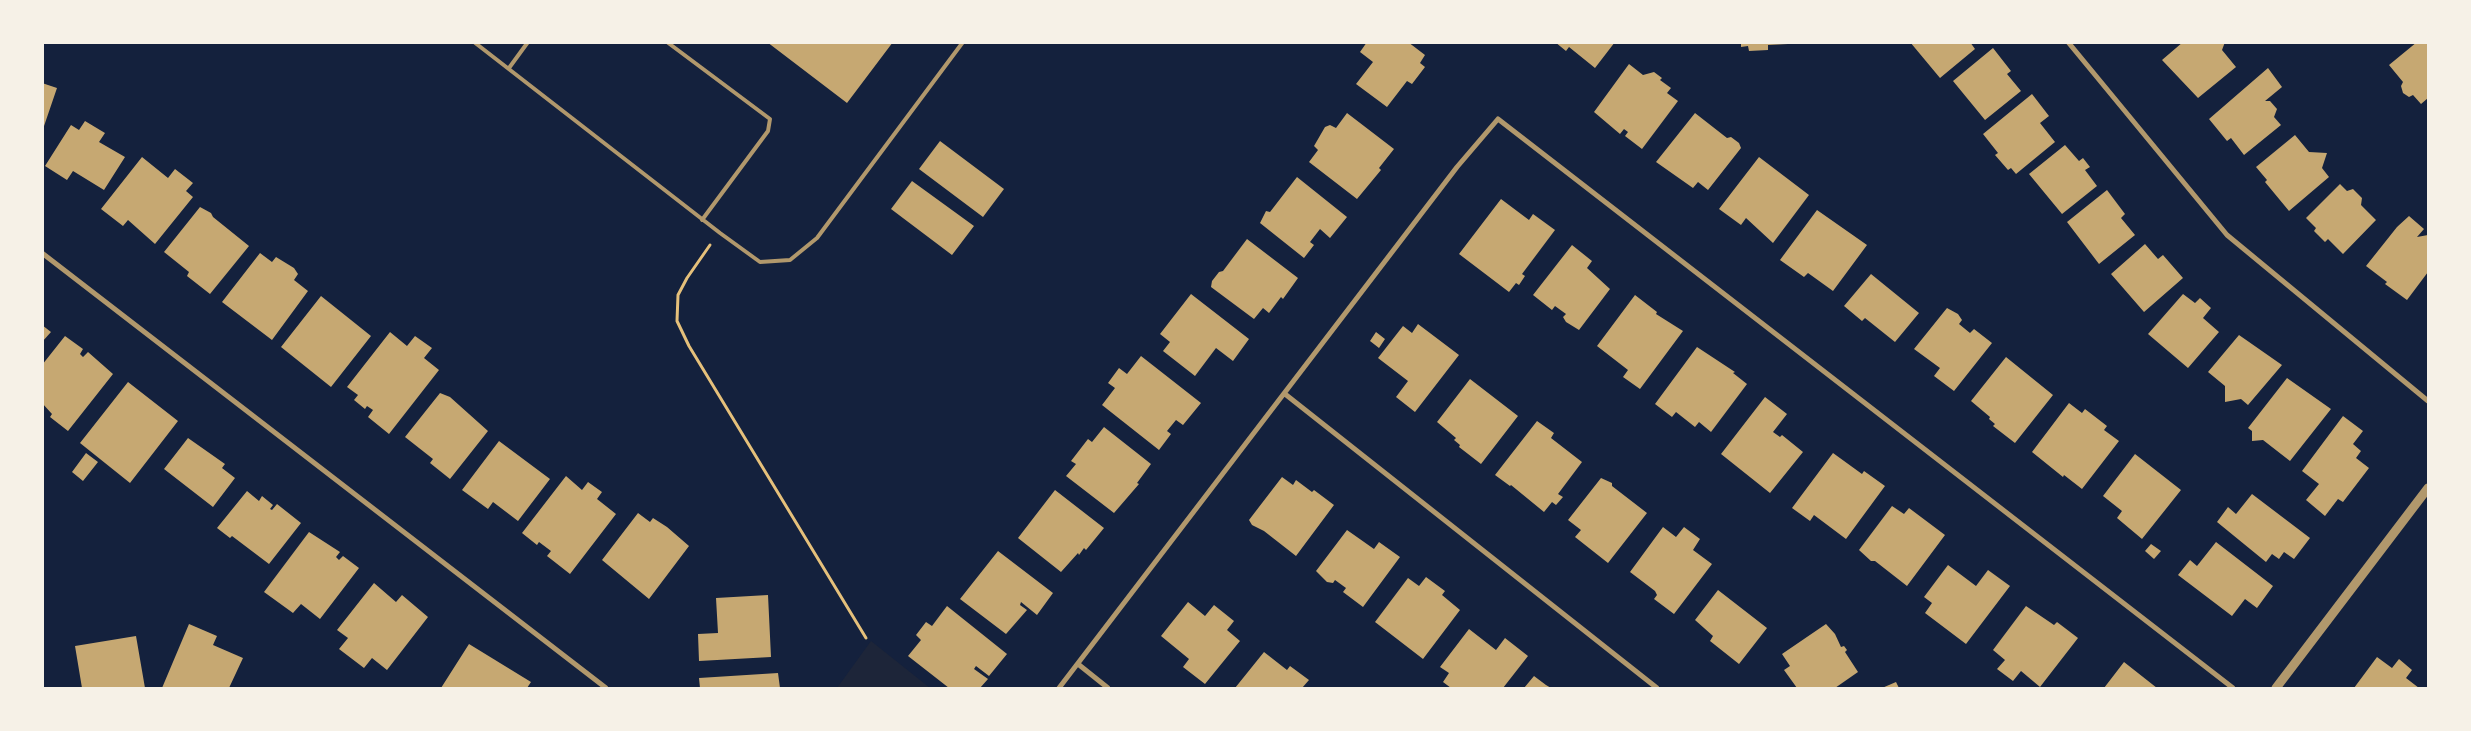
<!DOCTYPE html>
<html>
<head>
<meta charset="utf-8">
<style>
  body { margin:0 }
  #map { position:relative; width:2471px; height:731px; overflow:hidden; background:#14213d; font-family:Raleway,sans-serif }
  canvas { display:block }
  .frame { position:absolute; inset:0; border:44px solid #f6f1e7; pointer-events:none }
</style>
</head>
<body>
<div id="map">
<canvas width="2471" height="731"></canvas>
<div class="frame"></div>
</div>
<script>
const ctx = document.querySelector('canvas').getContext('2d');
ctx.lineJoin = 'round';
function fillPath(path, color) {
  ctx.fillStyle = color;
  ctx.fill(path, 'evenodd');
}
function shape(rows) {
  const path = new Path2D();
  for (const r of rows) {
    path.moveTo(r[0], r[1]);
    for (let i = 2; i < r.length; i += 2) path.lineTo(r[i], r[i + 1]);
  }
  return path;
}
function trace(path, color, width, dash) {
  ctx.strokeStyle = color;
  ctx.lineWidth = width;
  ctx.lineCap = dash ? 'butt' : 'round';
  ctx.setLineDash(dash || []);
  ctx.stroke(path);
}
const green = shape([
  [871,641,930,688,837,688]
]);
const building = shape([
  [767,42,893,42,847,103],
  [1367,42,1386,44,1408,42,1425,55,1420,63,1425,67,1412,84,1407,81,1387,107,1356,84,1373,62,1360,52],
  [1555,42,1615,42,1595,68,1569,47,1566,51],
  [1741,42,1788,42,1788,44,1768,45,1768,50,1749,51,1748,46,1741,47],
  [1910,42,1970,42,1975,49,1940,78],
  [2183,42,2225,42,2222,50,2236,67,2198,98,2162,60],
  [2417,42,2428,42,2428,98,2421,104,2413,95,2409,97,2403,93,2401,86,2403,82,2389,65],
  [1993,48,2011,71,2007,74,2021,91,1985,120,1953,81],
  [1629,64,1643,75,1654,72,1662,78,1660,80,1671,88,1667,93,1678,101,1642,149,1625,136,1628,132,1624,129,1620,134,1594,112],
  [2268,68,2282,87,2265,101,2270,101,2277,109,2274,117,2281,125,2244,155,2231,138,2227,141,2209,119],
  [42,83,57,88,43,129,42,129],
  [2032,94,2049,116,2040,123,2055,142,2016,174,2011,168,2008,170,1995,155,1998,153,1983,134],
  [1347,113,1394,149,1379,168,1381,170,1357,199,1309,162,1318,150,1314,146,1325,127,1330,125,1336,128],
  [1695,113,1727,138,1731,137,1739,143,1741,148,1708,190,1698,182,1693,188,1656,162],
  [85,121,105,133,99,142,125,157,104,190,73,171,67,180,45,166,71,125,79,130],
  [2295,135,2309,152,2327,153,2322,168,2329,177,2289,211,2265,182,2267,180,2256,167],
  [940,141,1004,189,983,217,919,169],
  [2065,145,2079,161,2083,158,2090,167,2085,170,2097,186,2062,214,2029,174],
  [142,157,168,178,175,169,193,183,186,191,193,197,155,244,128,220,123,226,101,209],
  [1759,157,1809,195,1773,243,1746,218,1741,225,1719,209],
  [1297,177,1347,217,1330,238,1320,229,1310,242,1314,245,1304,258,1260,223,1266,211,1270,212],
  [912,181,974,226,952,255,891,209],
  [2340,184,2347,191,2353,189,2362,198,2361,205,2376,220,2343,254,2328,239,2325,242,2314,231,2316,228,2306,218],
  [2107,190,2125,214,2121,218,2135,235,2099,264,2067,222],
  [1501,199,1529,220,1533,214,1555,230,1522,274,1525,276,1519,285,1516,283,1509,292,1459,254],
  [200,207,211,213,213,217,249,246,210,294,187,276,189,272,164,252],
  [1817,210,1867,245,1833,291,1808,273,1804,277,1780,260],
  [2409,216,2424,229,2417,237,2428,235,2428,272,2407,300,2385,284,2387,282,2366,266,2397,227],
  [1247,239,1298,278,1283,299,1281,297,1269,313,1263,308,1254,319,1211,287,1212,281,1219,272,1223,271],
  [2145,244,2158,259,2163,255,2183,278,2144,312,2111,274],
  [1572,245,1592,261,1587,268,1610,289,1579,330,1566,322,1563,317,1566,314,1555,306,1552,310,1533,295],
  [260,253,272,262,276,257,294,268,298,274,294,280,308,291,272,340,222,302],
  [1871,274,1919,313,1895,342,1865,318,1862,321,1844,306],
  [1191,294,1249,339,1233,361,1216,348,1195,376,1163,351,1170,342,1160,334],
  [2183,294,2195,303,2200,298,2211,308,2203,318,2219,332,2188,368,2148,334],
  [1635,295,1657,312,1656,314,1683,331,1640,389,1623,377,1628,370,1597,346],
  [321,296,371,336,331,387,281,347],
  [1947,308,1958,314,1962,320,1959,324,1970,333,1974,329,1992,343,1954,391,1934,376,1940,368,1914,349],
  [1418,324,1459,355,1415,412,1396,397,1408,381,1378,358,1403,326,1412,333],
  [42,325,51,332,42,342],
  [390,332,407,346,415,336,432,348,424,358,439,370,389,434,368,417,373,410,367,406,365,409,354,400,358,395,347,387],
  [1376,332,1385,339,1379,348,1370,341],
  [2239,335,2282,365,2248,405,2241,399,2225,402,2225,386,2208,372],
  [65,336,83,349,80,354,83,357,88,352,113,374,68,431,50,417,52,414,42,403,42,365],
  [1697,347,1735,372,1733,373,1747,384,1711,432,1699,422,1695,427,1676,412,1672,417,1655,404],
  [1141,356,1201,403,1183,425,1176,420,1167,431,1171,434,1159,450,1102,405,1115,388,1108,383,1119,368,1127,374],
  [2006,357,2053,395,2015,443,1993,426,1995,424,1989,419,1990,417,1971,401],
  [2287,378,2331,409,2290,461,2263,440,2252,441,2252,431,2248,428],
  [1470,379,1518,416,1481,464,1459,447,1460,445,1454,440,1456,438,1437,422],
  [128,382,178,421,130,483,80,443],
  [440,393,450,397,488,431,450,479,430,463,433,459,405,437],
  [1765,397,1787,414,1773,432,1780,437,1782,435,1803,452,1770,493,1721,454],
  [2069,403,2082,413,2085,409,2107,426,2104,430,2119,441,2082,489,2064,475,2063,477,2032,452],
  [2343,416,2363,431,2353,444,2361,451,2356,458,2369,468,2343,502,2338,499,2325,516,2306,500,2319,484,2302,471],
  [1537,421,1554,433,1551,438,1582,462,1558,494,1563,497,1556,505,1552,502,1544,512,1511,485,1510,486,1495,475],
  [1104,427,1151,464,1137,483,1139,484,1114,513,1066,476,1076,464,1071,461,1088,439,1092,442],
  [188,438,225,464,222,468,235,478,213,507,164,469],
  [499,441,550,479,518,521,493,502,488,509,462,490],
  [86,453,98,462,83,481,72,472],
  [1833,453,1862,474,1864,471,1885,486,1846,539,1814,515,1810,521,1792,508],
  [2135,454,2181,490,2142,539,2117,518,2122,511,2103,496],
  [566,476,582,490,588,482,602,492,597,499,616,514,570,574,547,556,551,551,539,542,537,545,522,533],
  [1282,477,1293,485,1296,480,1312,492,1314,490,1334,505,1296,556,1264,531,1252,525,1249,520],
  [1601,478,1612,483,1612,486,1647,513,1608,563,1575,537,1581,530,1568,520],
  [1055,490,1104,528,1086,550,1084,548,1079,555,1078,553,1061,572,1018,538],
  [247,491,259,501,262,496,273,505,270,509,272,510,277,504,301,523,269,564,232,536,230,538,217,528],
  [2252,494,2310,538,2294,559,2284,552,2279,559,2272,554,2266,562,2217,522,2228,507,2236,514],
  [1892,506,1904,514,1909,508,1945,535,1907,586,1875,561,1871,561,1859,550],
  [638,513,650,522,653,518,667,527,689,546,649,599,602,560],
  [1663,527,1676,537,1684,527,1700,539,1693,550,1712,564,1674,614,1654,599,1657,595,1655,591,1630,572],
  [1347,530,1374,549,1379,542,1400,557,1363,607,1343,592,1346,588,1335,580,1333,583,1327,582,1316,571],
  [309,532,340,552,336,557,339,560,343,556,359,568,320,619,301,604,293,613,264,592],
  [2216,542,2273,586,2257,608,2245,599,2232,616,2178,575,2190,560,2197,566],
  [2151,544,2161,551,2154,559,2145,551],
  [998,551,1053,593,1037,615,1021,602,1020,605,1027,610,1006,634,960,599],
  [1948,565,1976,586,1988,570,2010,586,1966,644,1925,613,1932,603,1924,597],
  [1426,577,1445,591,1442,595,1460,610,1423,659,1375,622,1408,578,1419,586],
  [374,583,396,602,402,595,428,617,387,670,372,658,364,668,339,649,348,638,337,630],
  [1718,590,1767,628,1739,664,1710,641,1713,636,1695,620],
  [768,595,771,657,699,661,698,634,718,633,716,598],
  [1188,602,1205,616,1214,605,1234,621,1227,630,1240,641,1205,684,1183,667,1189,659,1161,636],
  [947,606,1007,654,989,676,976,666,974,669,988,679,980,688,949,688,908,656,921,640,916,635,926,622,932,626],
  [2026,606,2054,625,2057,622,2078,638,2040,687,2021,671,2013,681,1997,669,2005,660,1993,650],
  [189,624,217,636,213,645,243,658,229,688,162,688],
  [1826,624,1835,634,1841,647,1844,646,1847,650,1845,652,1858,672,1835,688,1797,688,1784,670,1790,666,1782,654],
  [1469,629,1496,650,1505,638,1528,656,1503,688,1451,688,1443,682,1449,673,1440,667],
  [136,636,145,688,82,688,75,646],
  [469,644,531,682,527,688,441,688],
  [1264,652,1287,670,1290,666,1309,680,1302,688,1235,688],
  [2377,657,2392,668,2399,659,2412,670,2406,678,2419,688,2354,688],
  [2124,662,2157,688,2104,688],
  [778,673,780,688,700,688,699,678],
  [1534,676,1546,685,1551,688,1524,688],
  [1896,682,1899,688,1882,688]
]);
const path = shape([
  [710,245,687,278,678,295,677,321,689,346,866,638]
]);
const service = shape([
  [474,42,720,233,760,262,790,260,817,238,963,42],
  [667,42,770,119,768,131,702,220],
  [509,68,528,42]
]);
const minor = shape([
  [2068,42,2227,235,2428,401],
  [42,253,606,688],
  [1285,394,1657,688],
  [1078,664,1108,688],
  [1059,688,1457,167,1498,119,2233,688]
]);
const tertiary = shape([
  [2276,688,2428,488]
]);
fillPath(green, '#1d2539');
fillPath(building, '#c6a872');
trace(path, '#e5c07b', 3);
trace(service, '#b1986c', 4);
trace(minor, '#b1986c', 5);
trace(tertiary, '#b1986c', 9);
</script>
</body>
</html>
